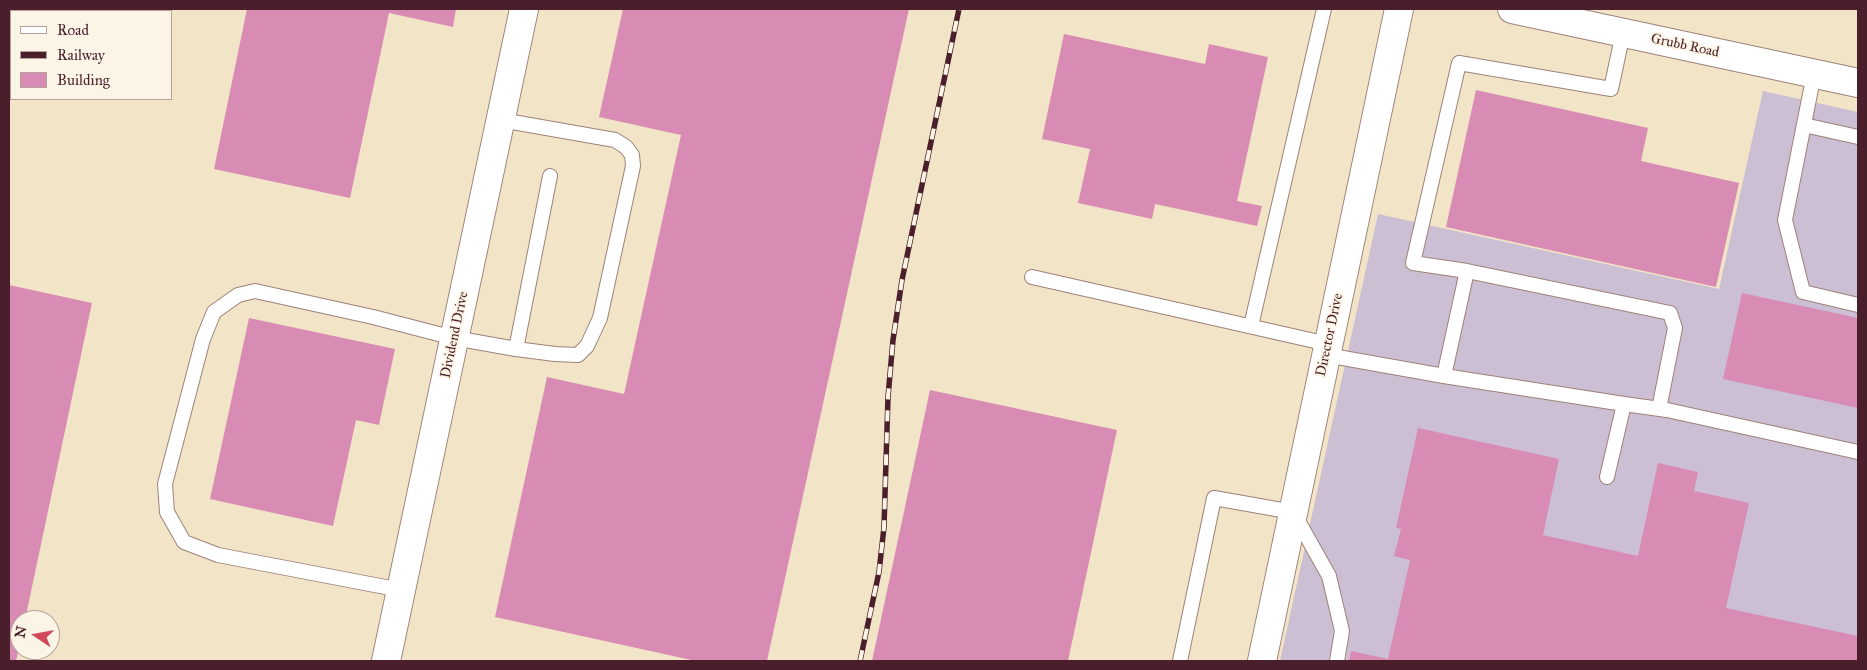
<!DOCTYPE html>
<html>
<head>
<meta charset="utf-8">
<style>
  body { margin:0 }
  #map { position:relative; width:1867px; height:670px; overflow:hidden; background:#f2e4c7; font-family:"IM FELL Great Primer",serif }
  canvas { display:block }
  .frame { position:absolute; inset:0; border:10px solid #4a1f2b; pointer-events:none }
  .legend { position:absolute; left:10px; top:10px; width:162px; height:90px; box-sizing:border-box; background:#fcf5e5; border:1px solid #b59f9b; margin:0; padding:6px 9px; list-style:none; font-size:15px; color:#4a1f2b }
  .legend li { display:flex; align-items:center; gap:10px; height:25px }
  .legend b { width:25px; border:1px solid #b59f9b }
  .north { position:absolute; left:10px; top:610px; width:50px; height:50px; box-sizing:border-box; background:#fcf5e5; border:1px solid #b59f9b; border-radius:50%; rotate:282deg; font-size:14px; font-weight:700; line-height:20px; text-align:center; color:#4a1f2b }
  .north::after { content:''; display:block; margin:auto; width:18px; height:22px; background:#d1495b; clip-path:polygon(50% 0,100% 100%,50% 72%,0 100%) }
</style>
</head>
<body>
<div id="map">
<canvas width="1867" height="670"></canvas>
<div class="frame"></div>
<ul class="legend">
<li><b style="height:6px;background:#fff"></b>Road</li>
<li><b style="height:6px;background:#4a1f2b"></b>Railway</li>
<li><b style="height:14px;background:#d98cb3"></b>Building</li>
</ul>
<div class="north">N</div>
</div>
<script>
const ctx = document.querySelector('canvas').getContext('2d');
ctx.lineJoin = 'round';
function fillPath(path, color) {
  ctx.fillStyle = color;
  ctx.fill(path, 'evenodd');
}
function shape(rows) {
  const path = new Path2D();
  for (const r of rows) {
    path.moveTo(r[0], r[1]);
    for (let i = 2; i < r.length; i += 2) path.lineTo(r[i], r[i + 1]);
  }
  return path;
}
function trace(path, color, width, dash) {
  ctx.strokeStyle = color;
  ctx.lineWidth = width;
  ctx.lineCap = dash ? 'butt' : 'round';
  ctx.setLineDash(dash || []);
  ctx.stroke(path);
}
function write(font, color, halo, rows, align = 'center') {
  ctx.font = font + ' "IM FELL Great Primer",serif';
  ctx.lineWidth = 4;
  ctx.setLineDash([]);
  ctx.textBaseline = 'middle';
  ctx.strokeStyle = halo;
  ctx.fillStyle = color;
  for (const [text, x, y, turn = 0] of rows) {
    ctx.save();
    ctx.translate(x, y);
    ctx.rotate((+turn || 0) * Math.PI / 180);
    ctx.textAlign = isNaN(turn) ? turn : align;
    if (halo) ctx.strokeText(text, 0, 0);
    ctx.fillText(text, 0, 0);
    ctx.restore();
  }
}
const industrial = shape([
  [1763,91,1858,112,1858,661,1280,661,1378,214,1719,289]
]);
const building = shape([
  [247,9,456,9,453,27,389,13,350,198,214,169],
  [623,9,909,9,767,661,696,661,495,617,547,377,624,394,681,135,599,117],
  [1064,34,1205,64,1209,44,1268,57,1237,201,1262,206,1257,226,1155,204,1152,219,1078,203,1090,149,1042,139],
  [1476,90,1648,128,1641,161,1739,183,1716,287,1446,227],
  [9,285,92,303,25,620,20,620,20,644,16,661,9,661],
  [1742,293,1858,318,1858,408,1723,379],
  [249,318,395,349,379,425,356,420,333,526,210,499],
  [930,390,1117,430,1068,661,872,661],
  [1418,428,1559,459,1543,535,1638,556,1658,463,1698,472,1694,491,1749,503,1726,608,1858,636,1858,661,1349,661,1351,651,1388,659,1410,560,1394,556,1401,529,1396,528]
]);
const lane = shape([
  [1814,74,1785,220,1803,292,1858,305],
  [501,120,615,140,626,147,632,155,633,166,600,318,587,346,578,355,555,354,516,349],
  [1804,125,1858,137],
  [1467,271,1670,313,1675,328,1659,409],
  [1032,277,1328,344],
  [1251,326,1324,9],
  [1326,355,1444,376,1624,404,1607,477],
  [1444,376,1467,271,1413,263,1459,63,1611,89,1623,33],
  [1624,404,1667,410,1858,452],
  [401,590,218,555,184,542,167,512,165,484,203,339,214,312,238,295,255,291,373,317,454,338,516,349,550,176],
  [1180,661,1214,498,1293,512,1329,576,1342,631,1337,661]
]);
const street = shape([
  [1512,9,1858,83],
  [386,661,524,9],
  [1262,661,1399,9]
]);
const rail = shape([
  [860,661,879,572,884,527,888,397,893,340,902,280,959,9]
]);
const streetNames = [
  ["Grubb Road",1685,46,12],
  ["Dividend Drive",455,335,-78],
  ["Director Drive",1330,335,-78]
];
fillPath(industrial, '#ccbed3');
fillPath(building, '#d98cb3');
trace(lane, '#9e8279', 16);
trace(street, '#9e8279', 30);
trace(lane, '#fff', 14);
trace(street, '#fff', 28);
trace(rail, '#4a1f2b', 5.5);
trace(rail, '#fcf5e5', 4, [11]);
write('14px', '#4a1f2b', '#fcf5e5', streetNames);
</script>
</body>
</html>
